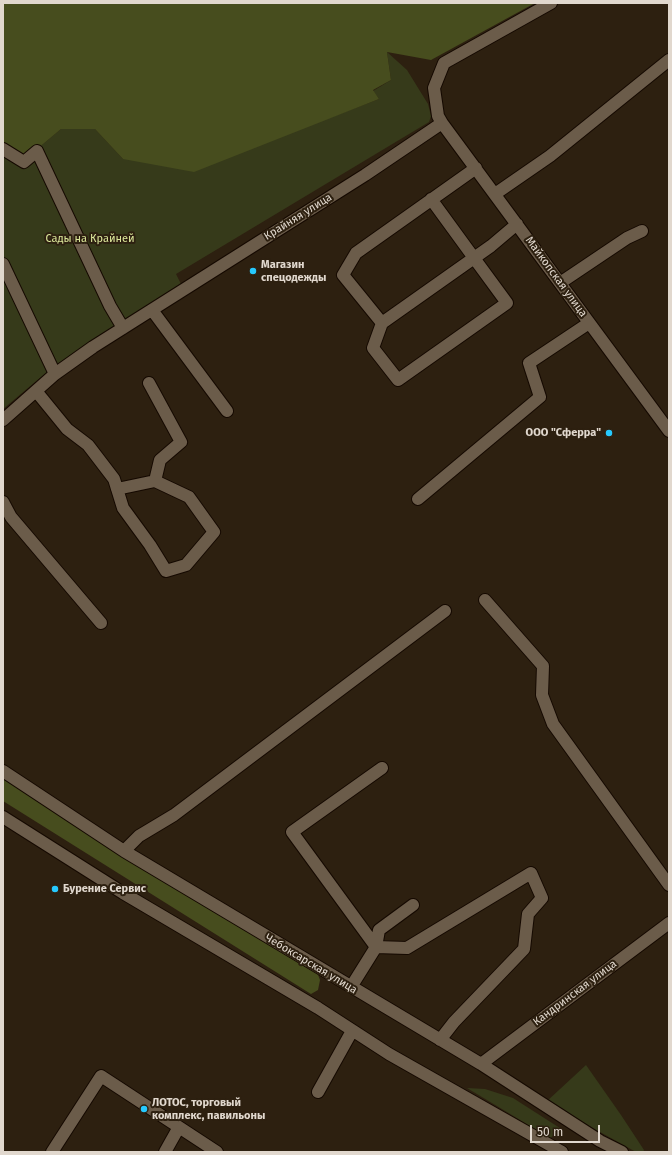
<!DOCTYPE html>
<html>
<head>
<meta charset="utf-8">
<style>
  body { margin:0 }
  #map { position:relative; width:672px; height:1155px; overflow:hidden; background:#2d2010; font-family:"Fira Sans",sans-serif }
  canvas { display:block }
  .frame { position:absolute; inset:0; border:4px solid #e1d8ce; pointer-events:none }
  .scale { position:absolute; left:530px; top:1125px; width:70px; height:18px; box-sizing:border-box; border:2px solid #e1d8ce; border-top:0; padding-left:5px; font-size:12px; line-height:14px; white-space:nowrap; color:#e1d8ce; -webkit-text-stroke:3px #2d2010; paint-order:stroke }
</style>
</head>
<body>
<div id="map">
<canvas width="672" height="1155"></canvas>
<div class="frame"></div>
<div class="scale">50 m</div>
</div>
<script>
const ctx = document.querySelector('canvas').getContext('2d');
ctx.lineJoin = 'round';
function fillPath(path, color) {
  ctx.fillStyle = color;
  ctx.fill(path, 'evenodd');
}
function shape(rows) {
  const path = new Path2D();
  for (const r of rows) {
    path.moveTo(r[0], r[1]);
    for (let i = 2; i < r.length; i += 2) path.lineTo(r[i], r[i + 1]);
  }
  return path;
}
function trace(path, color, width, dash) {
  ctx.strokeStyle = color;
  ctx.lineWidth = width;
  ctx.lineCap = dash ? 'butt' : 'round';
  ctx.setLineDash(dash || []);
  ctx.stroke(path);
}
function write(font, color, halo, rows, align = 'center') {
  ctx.font = font + ' "Fira Sans",sans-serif';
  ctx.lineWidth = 4;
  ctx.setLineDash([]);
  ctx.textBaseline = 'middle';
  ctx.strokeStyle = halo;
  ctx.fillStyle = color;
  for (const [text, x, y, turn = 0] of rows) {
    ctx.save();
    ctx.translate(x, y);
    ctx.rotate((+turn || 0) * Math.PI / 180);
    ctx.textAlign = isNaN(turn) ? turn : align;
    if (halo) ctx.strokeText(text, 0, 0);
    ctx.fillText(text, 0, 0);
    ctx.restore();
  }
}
const green = shape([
  [387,52,407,70,428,104,431,116,429,122,176,274,181,284,53,367,3,409,3,160,9,149,31,154,61,129,95,129,123,159,329,118,379,99,373,91,391,80],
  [586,1065,621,1115,644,1150,643,1152,636,1152,546,1102],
  [467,1088,485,1089,513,1098,563,1130,550,1138]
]);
const forest = shape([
  [3,3,535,3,431,60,387,52,391,80,373,90,379,99,194,172,123,159,95,129,61,129,24,160,9,149,3,142],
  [3,775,317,972,320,980,318,990,311,994,3,801]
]);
const minor = shape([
  [442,123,669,431],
  [3,149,24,162,37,151,110,306,123,328],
  [495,194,550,156,669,60],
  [431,199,474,258,507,303,398,380,373,348,382,323,474,258,491,246,517,224],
  [3,264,55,374],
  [560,283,627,238,642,231],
  [152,310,227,411],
  [382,323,343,275,356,253,476,168],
  [36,391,67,429,88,445,114,479,123,508,150,545,166,571,186,565,214,532,189,497,155,481,160,460,181,442,149,383],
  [3,420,55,374,93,347,365,175,442,123,438,116,434,88,444,63,551,3],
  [117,489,155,481],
  [418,499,540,397,529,363,589,323],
  [3,502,11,517,101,623],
  [485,600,543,666,542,695,553,724,669,885],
  [382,768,292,832,376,947,407,948,531,873,542,898,528,914,524,949,454,1022,440,1040],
  [3,771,124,851,481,1064,600,1141,622,1152],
  [3,817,123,893,318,1008,389,1054,562,1152],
  [124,851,139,836,174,815,445,611],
  [351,987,376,947,379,930,413,905],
  [481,1064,669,923],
  [318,1092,352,1031],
  [52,1152,101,1076,217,1152],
  [165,1152,179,1127]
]);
const markers = [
  [253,271,4,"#26c9fe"],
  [609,433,4,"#26c9fe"],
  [55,889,4,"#26c9fe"],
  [144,1109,4,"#26c9fe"]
];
const streetNames = [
  ["Крайняя улица",298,217,-32],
  ["Майкопская улица",556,277,54],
  ["Чебоксарская улица",311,964,31],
  ["Кандринская улица",575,993,-37]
];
const parkNames = [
  ["Сады на Крайней",90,239]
];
const poiNames = [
  ["Магазин",261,265],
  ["спецодежды",261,278],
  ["ООО \"Сферра\"",601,433,"right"],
  ["Бурение Сервис",63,889],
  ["ЛОТОС, торговый",152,1103],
  ["комплекс, павильоны",152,1116]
];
fillPath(green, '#363a1a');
fillPath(forest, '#474d1e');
trace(minor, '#150900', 14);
trace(minor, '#6b5c4a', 12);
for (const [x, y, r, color] of markers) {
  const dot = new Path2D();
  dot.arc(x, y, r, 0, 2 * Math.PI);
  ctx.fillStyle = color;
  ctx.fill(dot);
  trace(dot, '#2d2010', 1.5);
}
write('11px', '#e1d8ce', '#2d2010', streetNames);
write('11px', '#dbe69a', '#2d2010', parkNames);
write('bold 11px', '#e1d8ce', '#2d2010', poiNames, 'left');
</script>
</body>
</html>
